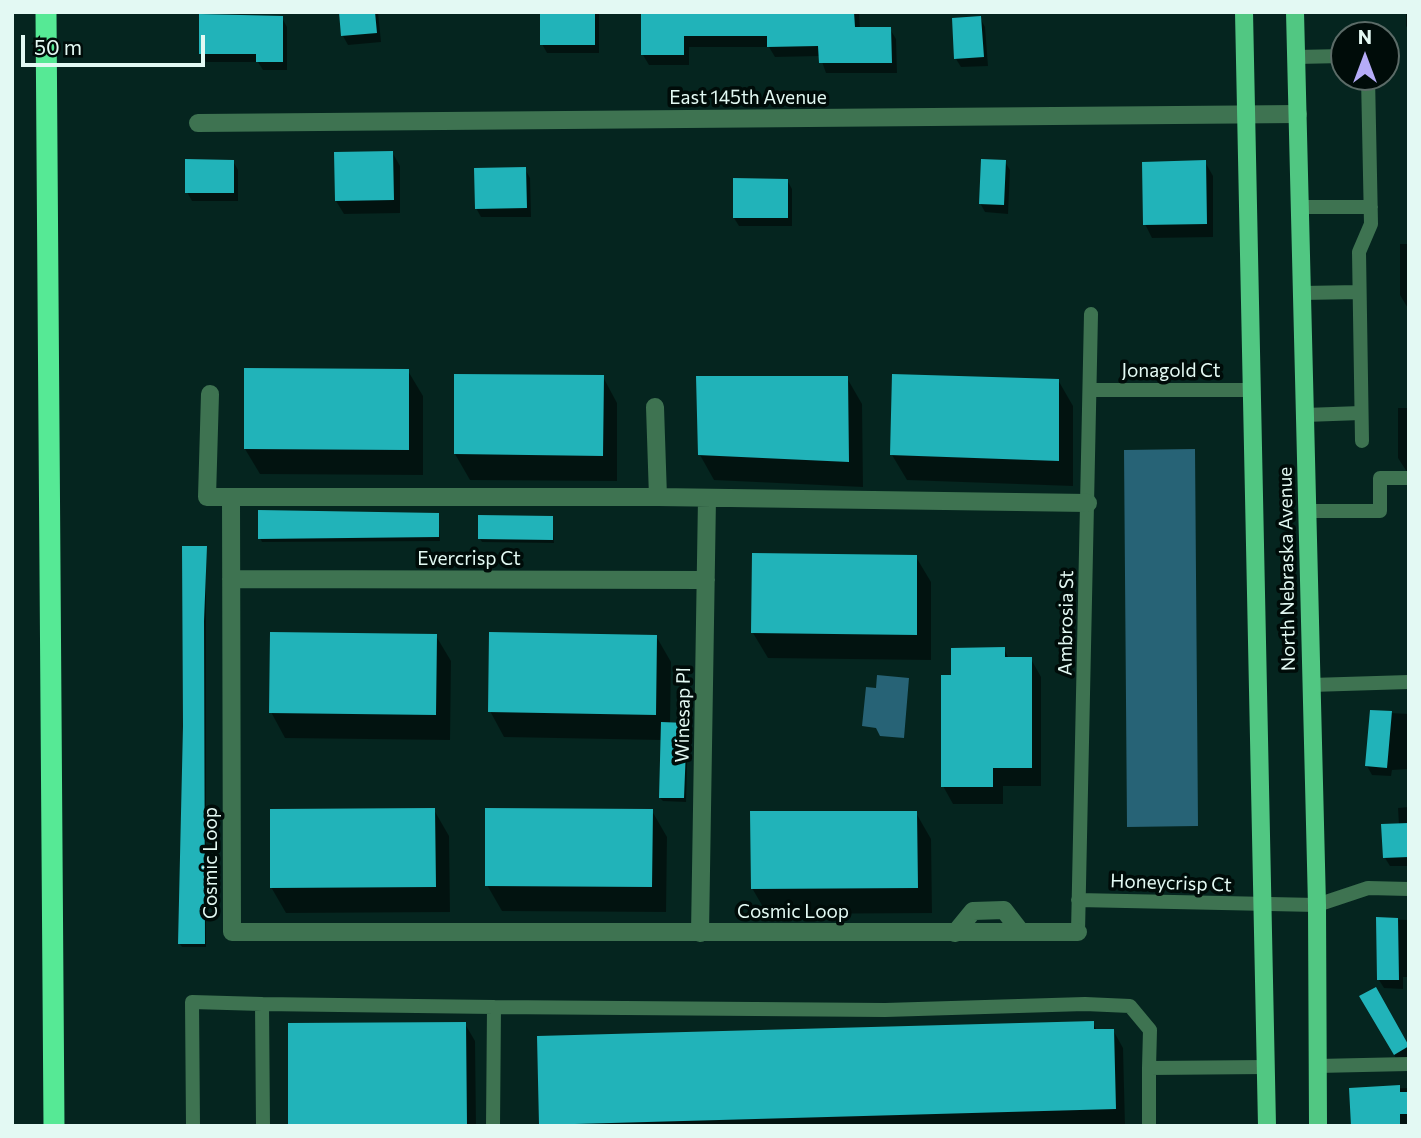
<!DOCTYPE html>
<html>
<head>
<meta charset="utf-8">
<style>
  body { margin:0 }
  #map { position:relative; width:1421px; height:1138px; overflow:hidden; background:#05251f; font-family:Commissioner,sans-serif }
  canvas { display:block }
  .frame { position:absolute; inset:0; border:14px solid #e3f9f3; pointer-events:none }
  .north { position:absolute; left:1330px; top:21px; width:70px; height:70px; box-sizing:border-box; background:#000c09; border:2px solid #5b6b67; border-radius:50%; rotate:0deg; font-size:19px; font-weight:700; line-height:28px; text-align:center; color:#e3f9f3 }
  .north::after { content:''; display:block; margin:auto; width:24px; height:32px; background:#b5acf8; clip-path:polygon(50% 0,100% 100%,50% 72%,0 100%) }
  .scale { position:absolute; left:21px; top:35px; width:184px; height:32px; box-sizing:border-box; border:4px solid #e3f9f3; border-top:0; padding-left:9px; font-size:21px; line-height:24px; white-space:nowrap; color:#e3f9f3; -webkit-text-stroke:5px #000c09; paint-order:stroke }
</style>
</head>
<body>
<div id="map">
<canvas width="1421" height="1138"></canvas>
<div class="frame"></div>
<div class="north">N</div>
<div class="scale">50 m</div>
</div>
<script>
const ctx = document.querySelector('canvas').getContext('2d');
ctx.lineJoin = 'round';
function fillPath(path, color) {
  ctx.fillStyle = color;
  ctx.fill(path, 'evenodd');
}
function shape(rows) {
  const path = new Path2D();
  for (const r of rows) {
    path.moveTo(r[0], r[1]);
    for (let i = 2; i < r.length; i += 2) path.lineTo(r[i], r[i + 1]);
  }
  return path;
}
function trace(path, color, width, dash) {
  ctx.strokeStyle = color;
  ctx.lineWidth = width;
  ctx.lineCap = dash ? 'butt' : 'round';
  ctx.setLineDash(dash || []);
  ctx.stroke(path);
}
function write(font, color, halo, rows, align = 'center') {
  ctx.font = font + ' Commissioner,sans-serif';
  ctx.lineWidth = 7;
  ctx.setLineDash([]);
  ctx.textBaseline = 'middle';
  ctx.strokeStyle = halo;
  ctx.fillStyle = color;
  for (const [text, x, y, turn = 0] of rows) {
    ctx.save();
    ctx.translate(x, y);
    ctx.rotate((+turn || 0) * Math.PI / 180);
    ctx.textAlign = isNaN(turn) ? turn : align;
    if (halo) ctx.strokeText(text, 0, 0);
    ctx.fillText(text, 0, 0);
    ctx.restore();
  }
}
const water = shape([
  [1195,449,1198,826,1127,827,1124,450],
  [877,675,909,678,904,738,880,736,876,728,862,726,866,687,876,688]
]);
const shadow = shape([
  [340,12,378,12,381,42,348,45,343,36],
  [542,12,599,12,599,53,547,53,542,44],
  [643,12,859,12,860,29,890,29,896,39,897,73,826,73,820,56,775,57,769,47,689,47,689,65,649,65,643,55],
  [1406,12,1409,12,1409,30,1406,26],
  [282,18,287,27,287,70,263,70,258,62,206,62,201,53],
  [980,18,985,27,988,66,961,67,956,59],
  [392,152,400,166,400,213,344,214,336,201],
  [233,161,238,170,238,201,192,201,187,192],
  [1005,162,1010,170,1008,214,985,212,980,203],
  [1205,162,1213,176,1213,237,1152,238,1145,224],
  [525,169,530,178,531,217,481,217,476,208],
  [787,180,792,189,792,226,739,226,734,218],
  [1409,230,1409,310,1400,295,1400,244,1409,244],
  [408,371,423,396,423,475,260,474,245,449],
  [603,377,617,403,617,481,470,480,455,454],
  [847,378,862,404,863,487,714,480,700,455],
  [1058,380,1073,406,1073,486,907,480,892,455],
  [1398,408,1409,408,1409,475,1398,458],
  [438,514,440,541,262,542,260,538],
  [552,518,554,543,482,542,480,539],
  [206,548,206,947,182,947,180,944],
  [916,557,931,582,931,660,768,658,753,633],
  [436,636,451,661,450,740,285,738,271,712],
  [656,636,671,662,670,724,686,724,688,728,686,802,663,801,660,798,662,740,504,737,490,711],
  [1004,649,1009,659,1031,659,1041,677,1041,786,1003,786,1003,804,953,804,943,786,953,677],
  [1372,712,1409,714,1409,769,1392,770,1391,776,1372,775,1367,766],
  [1409,807,1409,866,1390,866,1385,858,1399,825,1398,808],
  [434,810,449,836,450,912,286,913,271,887],
  [652,811,667,837,666,912,502,911,487,885],
  [916,813,931,839,932,913,767,914,752,888],
  [1378,919,1409,920,1409,977,1403,977,1403,989,1384,988,1379,980],
  [1376,989,1409,1049,1409,1057,1398,1062,1362,997],
  [1093,1023,1097,1031,1113,1030,1123,1048,1125,1126,541,1125],
  [465,1024,475,1041,476,1126,290,1126],
  [1409,1088,1409,1126,1353,1126,1350,1090]
]);
const building = shape([
  [339,12,375,12,377,33,341,36],
  [540,12,595,12,595,45,540,45],
  [641,12,854,12,855,27,891,27,892,63,819,63,818,46,767,47,767,36,684,36,684,55,641,55],
  [199,14,283,16,283,62,256,62,256,54,199,54],
  [981,16,984,57,954,59,952,18],
  [393,151,394,200,335,201,334,152],
  [185,159,234,160,234,193,185,193],
  [981,159,1006,160,1004,205,979,204],
  [1206,160,1207,224,1143,225,1142,162],
  [526,167,527,208,475,209,474,168],
  [733,178,788,179,788,218,733,218],
  [244,368,409,369,409,450,244,449],
  [454,374,604,375,603,456,454,454],
  [892,374,1059,379,1059,461,890,455],
  [696,376,848,376,849,462,698,455],
  [258,510,439,513,439,537,258,539],
  [478,515,553,516,553,540,478,539],
  [182,546,207,546,204,621,205,944,178,944,183,726],
  [752,553,917,555,917,635,751,633],
  [270,632,437,634,436,715,269,713],
  [489,632,657,635,656,715,488,712],
  [1005,647,1005,657,1032,657,1032,768,993,768,993,787,941,787,941,675,951,675,951,648],
  [1370,710,1392,711,1387,768,1365,766],
  [661,722,687,723,684,798,659,798],
  [435,808,436,887,270,888,270,809],
  [485,808,653,809,652,887,485,886],
  [750,811,917,811,918,888,751,889],
  [1409,823,1409,857,1383,858,1381,824],
  [1376,917,1398,918,1399,980,1377,980],
  [1376,987,1409,1046,1394,1055,1359,996],
  [1094,1021,1094,1029,1114,1029,1116,1109,539,1125,537,1036],
  [466,1022,467,1126,288,1126,288,1023],
  [1400,1085,1400,1092,1407,1092,1407,1114,1400,1114,1400,1126,1351,1126,1349,1088]
]);
const lane = shape([
  [1296,57,1344,56],
  [1300,207,1371,207],
  [1302,293,1359,292],
  [1090,390,1253,390],
  [1305,415,1361,413],
  [1362,441,1359,252,1371,224,1368,77],
  [1307,511,1380,511,1380,478,1409,478],
  [1311,685,1409,682],
  [1078,900,1317,905,1368,888,1409,889],
  [1078,932,1091,314],
  [262,1004,494,1007],
  [1317,1066,1409,1064],
  [193,1126,192,1002,262,1004,263,1126],
  [493,1126,494,1007,885,1010,1085,1004,1130,1006,1150,1030,1149,1068],
  [1149,1126,1149,1068,1266,1067]
]);
const street = shape([
  [198,123,1298,114],
  [210,394,207,497,231,497],
  [655,407,658,497,1088,503],
  [658,497,231,497,232,932,1078,932],
  [231,579,706,580],
  [700,933,707,498],
  [955,933,973,911,1004,910,1021,932]
]);
const primary = shape([
  [1244,12,1267,1126],
  [1295,12,1317,905,1318,1126]
]);
const highway = shape([
  [46,12,54,1126]
]);
const streetNames = [
  ["East 145th Avenue",748,98],
  ["Jonagold Ct",1171,371],
  ["Evercrisp Ct",469,559],
  ["North Nebraska Avenue",1287,569,-91],
  ["Ambrosia St",1066,623,-89],
  ["Winesap Pl",683,715,-89],
  ["Cosmic Loop",211,863,-90],
  ["Honeycrisp Ct",1171,883,2],
  ["Cosmic Loop",793,912]
];
fillPath(water, '#276376');
fillPath(shadow, '#0007');
fillPath(building, '#21b3b9');
trace(lane, '#3e7351', 14);
trace(street, '#3e7351', 18);
trace(primary, '#51c782', 18);
trace(highway, '#56e995', 21);
write('19px', '#e3f9f3', '#000c09', streetNames);
</script>
</body>
</html>
